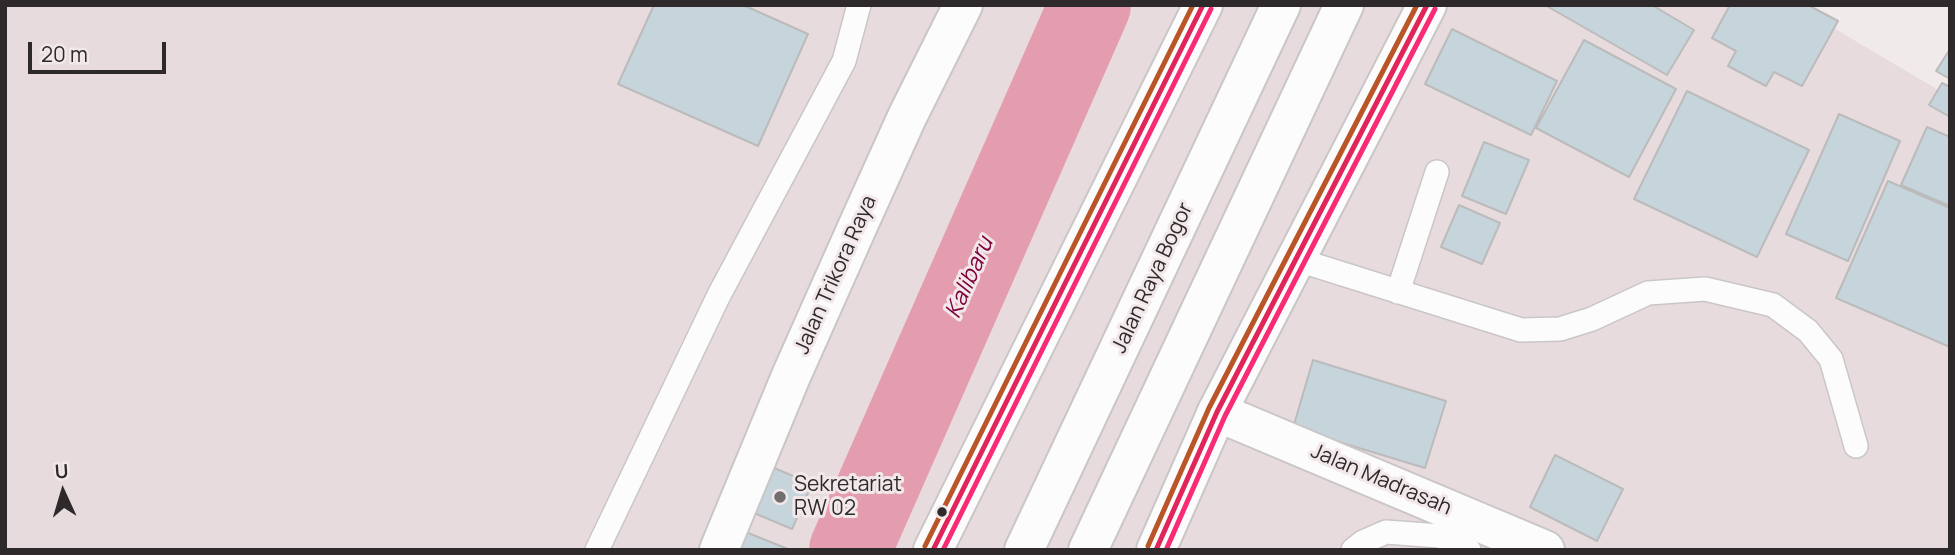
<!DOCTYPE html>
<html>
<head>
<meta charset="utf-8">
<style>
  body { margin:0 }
  #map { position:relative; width:1955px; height:555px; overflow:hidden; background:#f0eaeb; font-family:Manrope,sans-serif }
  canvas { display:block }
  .frame { position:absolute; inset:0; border:7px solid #2e2a2b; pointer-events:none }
  .north { position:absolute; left:28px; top:457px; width:70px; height:70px; -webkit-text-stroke:5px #f2e8ea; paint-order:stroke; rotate:356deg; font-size:19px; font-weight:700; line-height:28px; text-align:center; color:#2e2a2b }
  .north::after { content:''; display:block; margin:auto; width:24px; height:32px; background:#2e2a2b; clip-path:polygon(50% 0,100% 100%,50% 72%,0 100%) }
  .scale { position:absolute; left:28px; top:42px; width:138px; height:32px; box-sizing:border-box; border:4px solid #2e2a2b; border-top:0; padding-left:9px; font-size:21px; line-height:24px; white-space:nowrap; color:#2e2a2b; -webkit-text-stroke:5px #f2e8ea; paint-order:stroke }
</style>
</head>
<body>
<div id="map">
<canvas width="1955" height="555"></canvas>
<div class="frame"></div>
<div class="north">U</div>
<div class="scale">20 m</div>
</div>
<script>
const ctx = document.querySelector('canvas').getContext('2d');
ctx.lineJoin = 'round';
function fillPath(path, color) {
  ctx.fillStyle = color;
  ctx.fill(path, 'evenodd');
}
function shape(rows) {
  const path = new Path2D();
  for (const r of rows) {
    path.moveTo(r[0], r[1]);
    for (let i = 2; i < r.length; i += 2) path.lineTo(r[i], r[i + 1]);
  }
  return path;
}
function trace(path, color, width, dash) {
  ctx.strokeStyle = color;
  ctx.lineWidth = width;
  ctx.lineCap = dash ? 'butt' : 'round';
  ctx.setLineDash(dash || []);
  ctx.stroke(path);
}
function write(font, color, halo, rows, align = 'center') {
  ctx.font = font + ' Manrope,sans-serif';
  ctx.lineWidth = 6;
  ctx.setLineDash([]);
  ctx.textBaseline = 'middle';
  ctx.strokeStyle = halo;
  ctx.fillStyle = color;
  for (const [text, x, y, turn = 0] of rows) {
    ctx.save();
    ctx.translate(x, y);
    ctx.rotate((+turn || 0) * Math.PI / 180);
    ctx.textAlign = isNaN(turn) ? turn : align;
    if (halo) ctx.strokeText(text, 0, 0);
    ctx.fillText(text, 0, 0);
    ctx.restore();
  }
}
const built = shape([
  [5,5,1801,5,1800,8,1950,97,1950,550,5,550]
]);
const river = shape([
  [850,550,1090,5]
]);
const building = shape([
  [654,5,743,5,808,34,758,146,618,84,654,5],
  [1545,5,1652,5,1694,30,1667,75,1545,5],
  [1730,5,1808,5,1838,21,1802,86,1774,72,1766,86,1728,66,1736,51,1712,38,1730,5],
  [1452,29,1557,81,1531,135,1425,84,1452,29],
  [1584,40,1676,89,1629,177,1536,128,1584,40],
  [1950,49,1950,79,1936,71,1950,49],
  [1942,83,1950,87,1950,117,1929,105,1942,83],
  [1687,91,1809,150,1757,257,1634,199,1687,91],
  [1839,114,1900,141,1848,261,1786,234,1839,114],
  [1927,127,1950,137,1950,206,1901,185,1927,127],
  [1484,142,1529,160,1506,214,1462,196,1484,142],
  [1888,181,1950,208,1950,347,1836,298,1888,181],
  [1459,205,1500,223,1482,264,1441,247,1459,205],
  [1313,360,1446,401,1425,468,1293,428,1313,360],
  [1555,455,1623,489,1597,541,1530,507,1555,455],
  [767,465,812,484,792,529,747,510,767,465],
  [743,531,788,549,735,550,743,531]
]);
const lane = shape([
  [1295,259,1521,330,1560,329,1592,319,1648,293,1705,289,1773,305,1808,331,1831,359,1856,446],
  [1398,292,1437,172],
  [597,550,719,295,844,61,859,5],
  [1353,550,1363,542,1386,532,1440,536,1469,550]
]);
const street = shape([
  [1217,412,1545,550]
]);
const secondary = shape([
  [719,550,791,376,860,221,907,117,963,5]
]);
const highway = shape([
  [933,550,1203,5],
  [1024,550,1281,5],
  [1088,550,1344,5],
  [1156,550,1217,412,1427,5]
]);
const bus1 = shape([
  [933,550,1203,5],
  [1156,550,1217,412,1427,5]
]);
const bus2 = shape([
  [943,550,1211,9],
  [1166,550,1225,416,1435,9]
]);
const bus3 = shape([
  [925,546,1193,5],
  [1148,546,1209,408,1417,5]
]);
const markers = [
  [780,497,7,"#726d6e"],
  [942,512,6,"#2e2a2b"]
];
const streetNames = [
  ["Jalan Trikora Raya",836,275,-66],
  ["Jalan Raya Bogor",1153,278,-65],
  ["Jalan Madrasah",1381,480,23]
];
const poiNames = [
  ["Sekretariat",794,485],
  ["RW 02",794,509]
];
const waterNames = [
  ["Kalibaru",970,278,-66]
];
fillPath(built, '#e7dbdd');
trace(river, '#e49daf', 82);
fillPath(building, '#c5d5db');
trace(building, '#bcbbbc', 2);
trace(lane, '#cac6c7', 26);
trace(street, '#cac6c7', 42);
trace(secondary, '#cac6c7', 42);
trace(highway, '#cac6c7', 42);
trace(lane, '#fdfcfc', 23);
trace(street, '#fdfcfc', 38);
trace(secondary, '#fdfcfc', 38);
trace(highway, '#fdfcfc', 38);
trace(bus1, '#e1245a', 5);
trace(bus2, '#fa2b75', 5);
trace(bus3, '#ba5527', 5);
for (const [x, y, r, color] of markers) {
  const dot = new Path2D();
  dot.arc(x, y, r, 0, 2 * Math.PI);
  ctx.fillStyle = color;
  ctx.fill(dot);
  trace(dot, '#f2e8ea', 2.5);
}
write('21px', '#2e2a2b', '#f2e8ea', streetNames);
write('21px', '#2e2a2b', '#f2e8ea', poiNames, 'left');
write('italic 23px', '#81013a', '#f2e8ea', waterNames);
</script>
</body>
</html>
